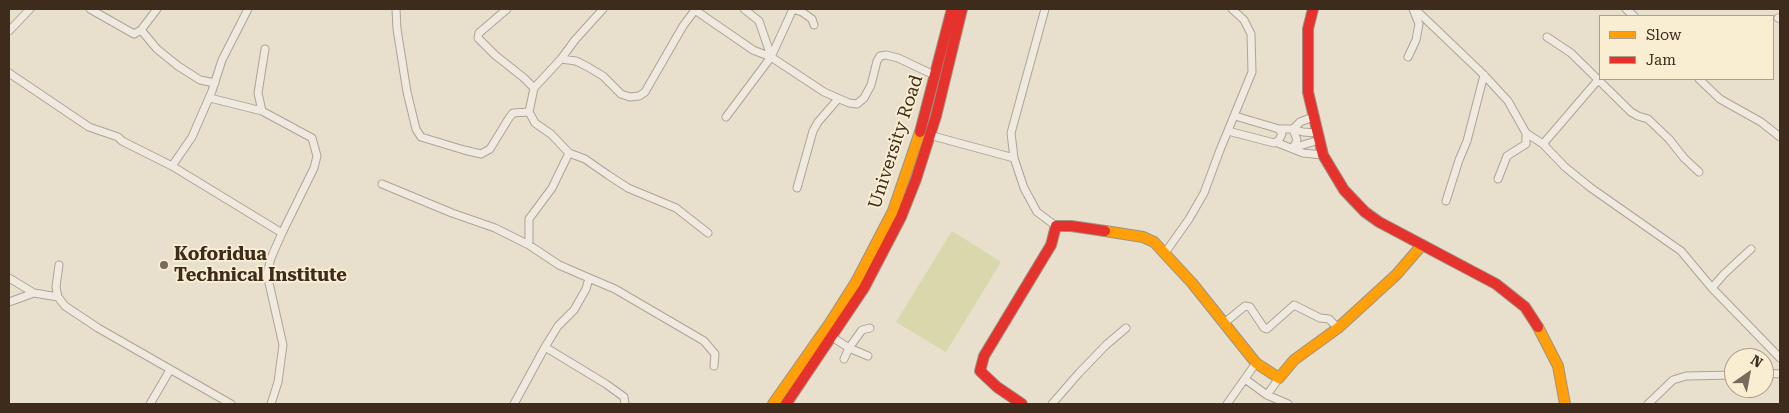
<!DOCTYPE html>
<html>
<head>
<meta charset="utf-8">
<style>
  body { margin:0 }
  #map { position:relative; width:1789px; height:413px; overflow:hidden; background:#e8dfcc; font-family:"Roboto Serif",serif }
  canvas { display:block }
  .frame { position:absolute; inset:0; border:10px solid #3d2b1c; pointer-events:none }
  .legend { position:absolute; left:1599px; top:15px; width:175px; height:65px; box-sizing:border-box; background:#f9edd2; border:1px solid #ae9f89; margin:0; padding:6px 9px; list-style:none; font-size:15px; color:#3d2b1c }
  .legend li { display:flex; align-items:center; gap:10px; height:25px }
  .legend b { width:25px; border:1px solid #ae9f89 }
  .north { position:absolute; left:1724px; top:348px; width:50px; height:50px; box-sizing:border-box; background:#f9edd2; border:1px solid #ae9f89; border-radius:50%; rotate:33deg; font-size:14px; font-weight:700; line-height:20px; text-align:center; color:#3d2b1c }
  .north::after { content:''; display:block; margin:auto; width:18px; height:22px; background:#796a5a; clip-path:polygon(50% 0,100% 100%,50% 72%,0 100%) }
</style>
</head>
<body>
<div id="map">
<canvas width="1789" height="413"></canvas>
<div class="frame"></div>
<ul class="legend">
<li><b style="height:6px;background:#ff9f0a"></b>Slow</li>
<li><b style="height:6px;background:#e5322d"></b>Jam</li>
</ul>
<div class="north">N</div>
</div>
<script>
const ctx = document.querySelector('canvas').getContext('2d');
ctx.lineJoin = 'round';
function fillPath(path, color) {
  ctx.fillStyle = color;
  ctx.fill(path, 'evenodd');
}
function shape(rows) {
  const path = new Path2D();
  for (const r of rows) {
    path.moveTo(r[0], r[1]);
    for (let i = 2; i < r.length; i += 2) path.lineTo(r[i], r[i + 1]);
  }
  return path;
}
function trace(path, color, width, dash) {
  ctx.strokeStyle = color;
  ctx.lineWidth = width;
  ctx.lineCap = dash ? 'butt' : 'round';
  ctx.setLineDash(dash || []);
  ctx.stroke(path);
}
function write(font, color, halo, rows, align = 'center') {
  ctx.font = font + ' "Roboto Serif",serif';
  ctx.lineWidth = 4;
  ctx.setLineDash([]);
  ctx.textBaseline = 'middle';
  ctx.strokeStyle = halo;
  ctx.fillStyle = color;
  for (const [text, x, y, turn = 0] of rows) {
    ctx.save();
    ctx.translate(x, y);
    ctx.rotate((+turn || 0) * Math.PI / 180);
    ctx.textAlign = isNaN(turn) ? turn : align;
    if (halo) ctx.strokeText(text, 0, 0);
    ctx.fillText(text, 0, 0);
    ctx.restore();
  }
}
const green = shape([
  [952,231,1001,262,946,352,896,322]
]);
const street = shape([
  [90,9,134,34,141,30],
  [157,9,141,30,157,49,178,66,200,80,215,83],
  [248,9,222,60,212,91,192,137,172,166,282,233,271,258,267,274,283,345,278,382,271,404],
  [396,9,397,29,407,92,416,129,421,137,464,150,481,154,490,149,509,118,513,113,529,112],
  [507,9,479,33,478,38,495,55,524,78,534,88],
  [603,9,575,40,561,59,534,88,529,112,535,123,551,134,569,153,585,159,608,175,628,188,676,208,708,233],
  [744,9,759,21,771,56],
  [1045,9,1011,133,1014,158,1024,188,1037,212,1056,226],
  [1415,9,1484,75,1508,101,1526,133,1543,144,1565,167,1591,188,1681,251,1712,288,1780,358],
  [1626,9,1634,16],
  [1778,18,1780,19],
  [9,31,30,9],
  [1547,37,1571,53,1631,112,1638,116,1648,119,1669,139,1684,158,1699,172],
  [265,49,258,93,262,111,312,138,317,156,314,168,282,233],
  [1408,57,1416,40,1419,24,1413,9],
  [561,59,576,61,588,67,603,76,621,94,630,97,639,96,645,92,683,26,695,10,753,50,771,57,824,92,849,103,857,104,864,98,871,85,877,61,880,56,886,55,898,58,934,75],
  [9,73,89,127,118,137,122,141,172,166],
  [1699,79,1720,99,1761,122,1780,137],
  [210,98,262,111],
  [726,117,771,57,793,9,802,12,812,19,814,25],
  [1279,129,1293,129,1303,132,1317,133],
  [1293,129,1300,122,1313,117],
  [1228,131,1274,143,1279,140,1282,134,1279,129,1235,116],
  [929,135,1014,158],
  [1278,143,1303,153,1323,155],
  [1543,144,1598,80],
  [1293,148,1319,140],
  [1293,148,1297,140,1293,129],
  [1498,179,1507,156,1526,144,1526,133],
  [382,184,452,213,495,228,529,245,559,265,589,278,586,289,574,310,558,326,545,347,514,404],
  [797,188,813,131,818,122,838,99],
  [1446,201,1459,160,1467,141,1484,75],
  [529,245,529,219,552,188,569,153],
  [1165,253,1189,219,1204,193,1220,150,1252,72,1251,34,1244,20,1232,9],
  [59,265,56,287,58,297,65,306,98,328,231,404],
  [9,278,34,293],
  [589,278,615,289,704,341,715,354,714,366],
  [1712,288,1724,274,1751,249],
  [9,302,34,293,58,297],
  [1223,324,1245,306,1250,307,1264,328,1267,329,1294,305,1320,318,1329,319,1338,328],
  [832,337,849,348,862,330,870,328],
  [545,347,606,384,624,397,625,404],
  [844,359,849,348,868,356],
  [1764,373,1780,374],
  [1245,379,1267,395,1288,404],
  [1267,395,1279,378],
  [150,404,170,370],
  [1052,404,1079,373,1106,345,1126,328],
  [1227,404,1256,363],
  [1648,404,1673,380,1686,376,1734,375]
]);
const slow = shape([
  [1105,231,1143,237,1154,242,1192,283,1256,363,1279,378,1294,360,1338,328,1396,275,1422,245],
  [1538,327,1558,366,1565,404],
  [773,404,830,323,856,282,893,211,920,132]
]);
const jam = shape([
  [1313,9,1308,29,1308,92,1323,155,1344,190,1365,212,1379,222,1496,284,1525,307,1538,327],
  [920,132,952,9],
  [786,404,864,288,901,217,916,179,936,116,962,9],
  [1022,404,997,387,980,371,984,356,1051,245,1056,226,1071,226,1105,231]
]);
const markers = [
  [164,265,5,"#796a5a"]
];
const streetNames = [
  ["University Road",896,142,-72]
];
const poiNames = [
  ["Koforidua",174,255],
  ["Technical Institute",174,276]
];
fillPath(green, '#d9d8ad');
trace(street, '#ada496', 9);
trace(slow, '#9d9385', 12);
trace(jam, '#9d9385', 12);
trace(street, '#efe9df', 7);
trace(slow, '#ff9f0a', 10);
trace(jam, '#e5322d', 10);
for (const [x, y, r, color] of markers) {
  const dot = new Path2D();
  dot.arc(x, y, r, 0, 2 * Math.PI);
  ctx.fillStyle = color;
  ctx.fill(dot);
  trace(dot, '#f9edd2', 2);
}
write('18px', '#3d2b1c', '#f9edd2', streetNames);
write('bold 18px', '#3d2b1c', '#f9edd2', poiNames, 'left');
</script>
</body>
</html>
